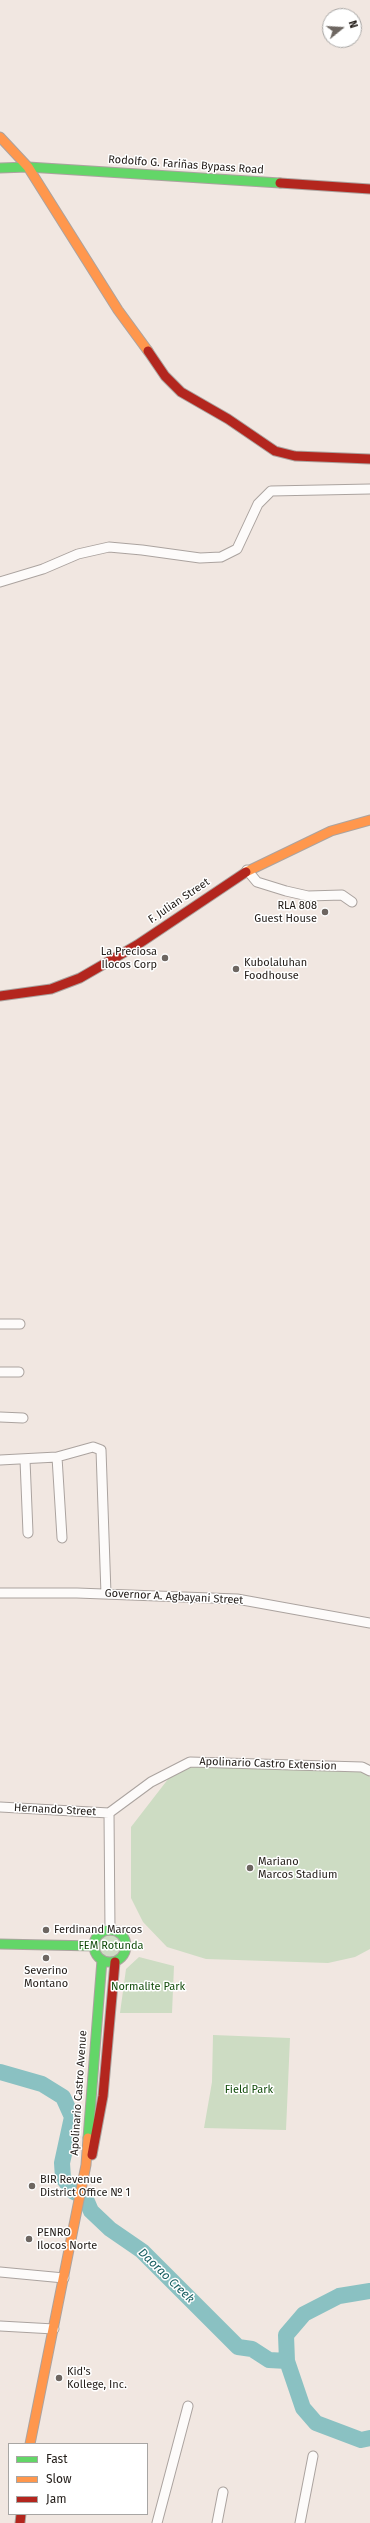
<!DOCTYPE html>
<html>
<head>
<meta charset="utf-8">
<style>
  body { margin:0 }
  #map { position:relative; width:370px; height:2523px; overflow:hidden; background:#f1e7e1; font-family:"Fira Sans",sans-serif }
  canvas { display:block }
  .legend { position:absolute; left:8px; top:2443px; width:140px; height:72px; box-sizing:border-box; background:#fff; border:1px solid #a8a6a4; margin:0; padding:5px 7px; list-style:none; font-size:12px; color:#26201c }
  .legend li { display:flex; align-items:center; gap:8px; height:20px }
  .legend b { width:20px; border:1px solid #a8a6a4 }
  .north { position:absolute; left:322px; top:8px; width:40px; height:40px; box-sizing:border-box; background:#fff; border:1px solid #a8a6a4; border-radius:50%; rotate:72deg; font-size:11px; font-weight:700; line-height:16px; text-align:center; color:#26201c }
  .north::after { content:''; display:block; margin:auto; width:14px; height:18px; background:#6d6661; clip-path:polygon(50% 0,100% 100%,50% 72%,0 100%) }
</style>
</head>
<body>
<div id="map">
<canvas width="370" height="2523"></canvas>
<ul class="legend">
<li><b style="height:5px;background:#63d668"></b>Fast</li>
<li><b style="height:5px;background:#ff974d"></b>Slow</li>
<li><b style="height:5px;background:#b3261e"></b>Jam</li>
</ul>
<div class="north">N</div>
</div>
<script>
const ctx = document.querySelector('canvas').getContext('2d');
ctx.lineJoin = 'round';
function fillPath(path, color) {
  ctx.fillStyle = color;
  ctx.fill(path, 'evenodd');
}
function shape(rows) {
  const path = new Path2D();
  for (const r of rows) {
    if (r.length === 3) {
      path.moveTo(r[0] + r[2], r[1]);
      path.arc(r[0], r[1], r[2], 0, 2 * Math.PI);
      continue;
    }
    path.moveTo(r[0], r[1]);
    for (let i = 2; i < r.length; i += 2) path.lineTo(r[i], r[i + 1]);
  }
  return path;
}
function trace(path, color, width, dash) {
  ctx.strokeStyle = color;
  ctx.lineWidth = width;
  ctx.lineCap = dash ? 'butt' : 'round';
  ctx.setLineDash(dash || []);
  ctx.stroke(path);
}
function write(font, color, halo, rows, align = 'center') {
  ctx.font = font + ' "Fira Sans",sans-serif';
  ctx.lineWidth = 3;
  ctx.setLineDash([]);
  ctx.textBaseline = 'middle';
  ctx.strokeStyle = halo;
  ctx.fillStyle = color;
  for (const [text, x, y, turn = 0] of rows) {
    ctx.save();
    ctx.translate(x, y);
    ctx.rotate((+turn || 0) * Math.PI / 180);
    ctx.textAlign = isNaN(turn) ? turn : align;
    if (halo) ctx.strokeText(text, 0, 0);
    ctx.fillText(text, 0, 0);
    ctx.restore();
  }
}
const green = shape([
  [191,1766,357,1769,370,1777,370,1949,355,1957,328,1963,206,1959,167,1947,143,1922,131,1898,131,1827,172,1774],
  [111,1946,13],
  [139,1957,174,1966,172,2013,120,2013,126,1969],
  [213,2035,290,2038,286,2130,204,2128,212,2082]
]);
const river = shape([
  [0,2072,42,2084,63,2097,72,2117,62,2163,63,2178,74,2192,85,2197,91,2211,110,2229,142,2251,238,2347,252,2349,269,2360,287,2361],
  [370,2291,339,2296,304,2314,286,2335,287,2361,303,2408,316,2423,361,2440,370,2438]
]);
const street = shape([
  [0,582,43,569,78,554,109,547,142,550,200,558,221,557,237,549,258,504,271,491,370,489],
  [247,870,257,882,286,891,308,896,342,895,352,902],
  [0,1324,20,1324],
  [0,1372,19,1372],
  [0,1417,23,1418],
  [57,1457,62,1538],
  [0,1460,57,1457,93,1447,101,1450,106,1594],
  [25,1460,28,1533],
  [0,1593,77,1593,237,1599,370,1623],
  [0,1807,109,1813],
  [109,1813,151,1782,190,1762,362,1767,370,1771],
  [109,1813,110,1930],
  [0,2272,64,2278],
  [0,2326,54,2329],
  [157,2523,188,2406],
  [217,2523,223,2492],
  [300,2523,313,2456]
]);
const fast = shape([
  [0,168,28,167,280,183],
  [110,1946,16],
  [0,1944,94,1946],
  [88,2138,102,1960]
]);
const slow = shape([
  [0,137,28,167,118,310,148,351],
  [246,872,331,831,370,820],
  [30,2444,86,2165,88,2138]
]);
const jam = shape([
  [280,183,370,189],
  [148,351,165,376,181,392,228,419,275,451,295,456,370,459],
  [0,996,51,989,80,978,137,945,246,872],
  [92,2155,103,2096,115,1962],
  [20,2523,21,2514]
]);
const markers = [
  [325,912,4,"#6d6661"],
  [165,958,4,"#6d6661"],
  [236,969,4,"#6d6661"],
  [250,1868,4,"#6d6661"],
  [46,1930,4,"#6d6661"],
  [46,1958,4,"#6d6661"],
  [32,2186,4,"#6d6661"],
  [29,2239,4,"#6d6661"],
  [59,2378,4,"#6d6661"]
];
const streetNames = [
  ["Rodolfo G. Fariñas Bypass Road",186,165,4],
  ["F. Julian Street",179,901,-34],
  ["Governor A. Agbayani Street",174,1597,3],
  ["Apolinario Castro Extension",268,1764,2],
  ["Hernando Street",55,1810,3],
  ["Apolinario Castro Avenue",79,2093,-86]
];
const poiNames = [
  ["RLA 808",317,906,"right"],
  ["Guest House",317,919,"right"],
  ["La Preciosa",157,952,"right"],
  ["Ilocos Corp",157,965,"right"],
  ["Kubolaluhan",244,963],
  ["Foodhouse",244,976],
  ["Mariano",258,1862],
  ["Marcos Stadium",258,1875],
  ["Ferdinand Marcos",54,1930],
  ["Severino",46,1971,"center"],
  ["Montano",46,1984,"center"],
  ["BIR Revenue",40,2180],
  ["District Office № 1",40,2193],
  ["PENRO",37,2233],
  ["Ilocos Norte",37,2246],
  ["Kid's",67,2372],
  ["Kollege, Inc.",67,2385]
];
const parkNames = [
  ["FEM Rotunda",111,1946],
  ["Normalite Park",148,1987],
  ["Field Park",249,2090]
];
const waterNames = [
  ["Daorao Creek",166,2276,44]
];
fillPath(green, '#cddcc3');
trace(river, '#8ac1c2', 16);
trace(street, '#aba39f', 11);
trace(fast, '#aba39f', 11);
trace(slow, '#aba39f', 11);
trace(jam, '#aba39f', 11);
trace(street, '#fdfbfa', 9);
trace(fast, '#63d668', 9);
trace(slow, '#ff974d', 9);
trace(jam, '#b3261e', 9);
for (const [x, y, r, color] of markers) {
  const dot = new Path2D();
  dot.arc(x, y, r, 0, 2 * Math.PI);
  ctx.fillStyle = color;
  ctx.fill(dot);
  trace(dot, '#fff', 1.5);
}
write('11px', '#26201c', '#fff', streetNames);
write('11px', '#26201c', '#fff', poiNames, 'left');
write('11px', '#124c0b', '#fff', parkNames);
write('italic 12px', '#1a6063', '#fff', waterNames);
</script>
</body>
</html>
